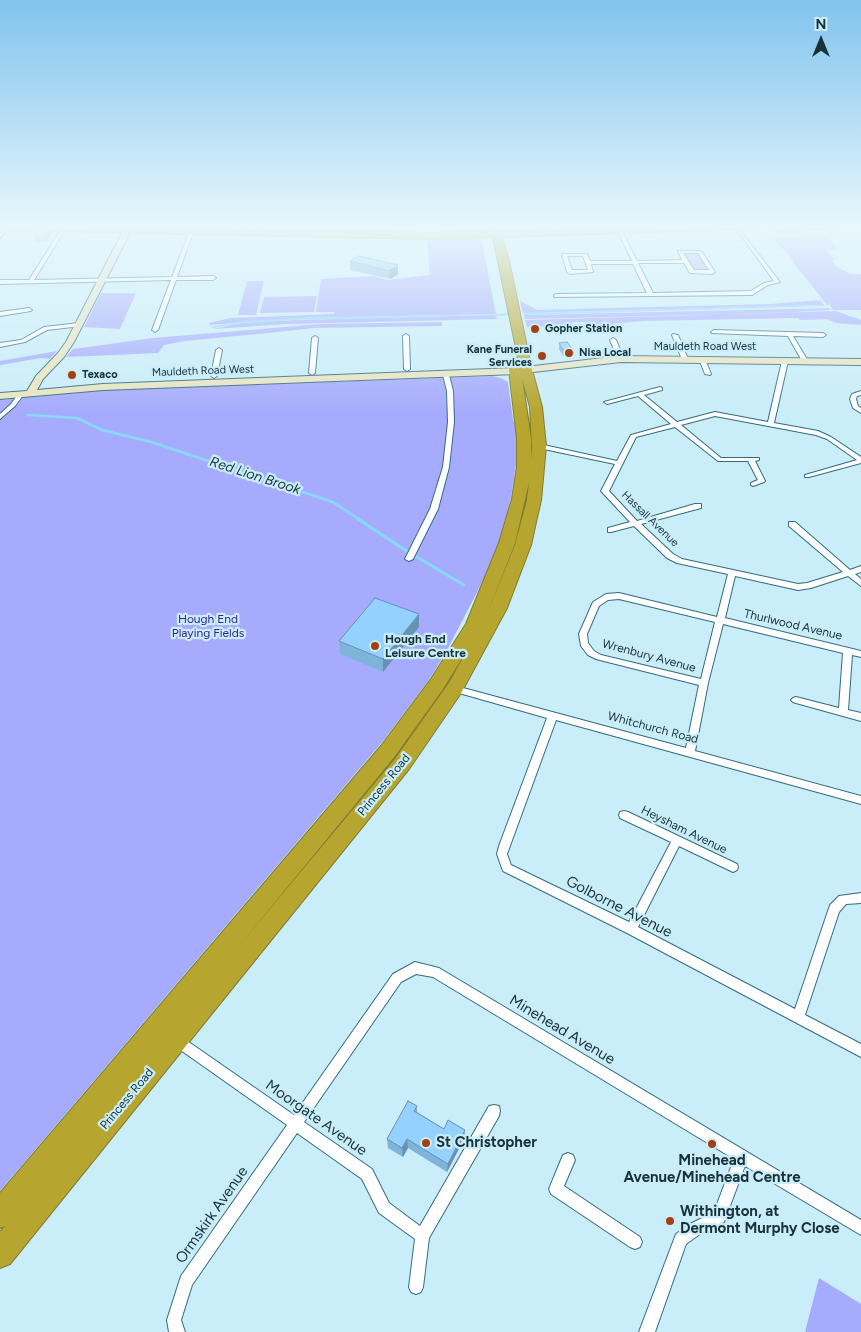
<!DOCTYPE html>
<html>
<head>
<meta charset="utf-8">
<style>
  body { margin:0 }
  #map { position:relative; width:861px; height:1332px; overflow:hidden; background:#c9edf9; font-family:Figtree,sans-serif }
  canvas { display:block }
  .north { position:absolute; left:796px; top:15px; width:50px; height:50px; -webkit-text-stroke:4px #c9edf9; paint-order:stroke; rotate:0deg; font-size:14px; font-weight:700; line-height:20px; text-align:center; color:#19323a }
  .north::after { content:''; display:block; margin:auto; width:18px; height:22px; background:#19323a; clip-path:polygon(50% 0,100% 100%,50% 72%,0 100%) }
</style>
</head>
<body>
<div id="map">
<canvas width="861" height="1332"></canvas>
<div class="north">N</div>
</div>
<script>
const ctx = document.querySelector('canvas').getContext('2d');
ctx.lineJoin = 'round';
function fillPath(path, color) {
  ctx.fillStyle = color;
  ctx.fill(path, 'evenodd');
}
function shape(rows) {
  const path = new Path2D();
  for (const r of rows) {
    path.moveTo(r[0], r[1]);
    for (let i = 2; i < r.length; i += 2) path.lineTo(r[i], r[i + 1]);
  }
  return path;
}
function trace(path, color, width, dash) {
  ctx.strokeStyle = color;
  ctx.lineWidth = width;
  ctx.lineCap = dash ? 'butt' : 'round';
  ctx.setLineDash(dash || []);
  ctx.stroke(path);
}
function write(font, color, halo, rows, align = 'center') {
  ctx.font = font + ' Figtree,sans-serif';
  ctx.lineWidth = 4.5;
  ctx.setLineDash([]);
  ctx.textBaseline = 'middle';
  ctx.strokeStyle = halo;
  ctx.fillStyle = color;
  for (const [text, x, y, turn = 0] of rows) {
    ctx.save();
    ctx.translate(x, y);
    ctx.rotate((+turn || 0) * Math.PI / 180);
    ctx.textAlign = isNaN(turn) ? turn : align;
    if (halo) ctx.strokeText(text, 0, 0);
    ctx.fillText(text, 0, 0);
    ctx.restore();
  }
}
const green = shape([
  [827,235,838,250,826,250,835,260,832,261,836,266,850,274,861,274,861,310,834,310,830,308,829,310,779,313,525,319,524,315,832,308,830,305,827,305,792,261,794,261,773,238],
  [427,239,478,239,482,241,496,314,298,318,210,325,209,323,231,318,334,314,334,312,316,312,321,279,373,276,387,280,430,275],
  [687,253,699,254,708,269,698,271,693,270,684,254],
  [247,281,264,281,256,315,238,315],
  [101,293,136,293,120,329,84,327],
  [317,296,314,312,260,313,264,297],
  [820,300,824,305,523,313,520,301,537,310,771,304],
  [836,311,861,320,861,325,836,323,827,319,800,320,798,318,643,321,587,326,585,322,572,322,573,326,527,327,525,320],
  [496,315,497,319,288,324,213,329,242,323,297,320],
  [442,322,442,326,314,328,268,333,185,341,164,345,158,353,66,357,73,349,153,338,320,324],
  [57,351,50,359,41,358,0,365,0,361],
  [492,376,501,378,508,382,513,420,516,428,517,458,511,497,502,535,487,573,445,654,428,681,383,741,0,1191,0,400,108,390],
  [819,1278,861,1304,861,1332,805,1332]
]);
const water = shape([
  [824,305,829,306,524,315,523,313],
  [496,314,496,315,297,320,242,323,214,328,210,327,242,321,298,318]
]);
const streamFar2 = shape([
  [493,315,512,314]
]);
const streamFar1 = shape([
  [28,415,77,418,102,430,151,442,333,502,360,520]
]);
const stream = shape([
  [358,519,402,548,464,585]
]);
const street = shape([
  [266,225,270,225,268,233,266,234,264,233,266,225],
  [615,225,619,225,637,261,682,260,678,251,700,251,702,252,715,272,712,274,690,273,684,263,638,263,653,293,751,291,764,283,774,281,737,230,739,229,780,282,768,285,752,295,554,297,554,295,556,294,647,293,633,264,591,264,593,272,570,274,567,272,562,255,564,254,587,254,590,261,632,261,615,225],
  [683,253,698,253,709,270,694,270,683,253],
  [567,256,583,256,588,270,572,270,567,256],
  [5,226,9,227,0,238,0,234,5,226],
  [64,227,66,228,34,280,172,277,190,230,192,229,194,230,177,277,213,276,216,278,213,280,176,280,158,330,155,332,152,330,171,280,0,284,0,280,29,280,62,228,64,227],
  [29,308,32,310,31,311,0,316,0,312,29,308],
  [79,323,81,324,81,326,47,330,25,342,0,347,0,343,21,340,44,327,79,323],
  [714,330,823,333,826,335,823,337,793,336,808,361,805,363,802,361,788,336,712,333,711,332,714,330],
  [406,334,409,336,410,369,407,371,404,369,403,336,406,334],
  [673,334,678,335,688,359,687,360,682,359,672,335,673,334],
  [315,336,318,338,315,373,312,375,309,373,312,338,315,336],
  [613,338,616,340,624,359,623,360,618,359,610,340,613,338],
  [219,348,222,350,217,376,214,378,211,376,216,350,219,348],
  [702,357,705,359,711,374,710,375,705,374,699,359,702,357],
  [785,359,788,361,774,423,818,431,831,437,861,457,861,463,809,477,805,477,805,475,857,460,827,439,816,435,715,416,681,425,721,458,759,458,759,460,755,461,765,481,764,482,753,486,751,485,751,483,758,480,748,461,718,461,675,427,636,437,609,491,637,521,695,504,701,504,701,508,641,524,673,554,682,559,798,584,807,583,843,572,789,526,789,522,795,522,850,570,861,566,861,572,855,574,861,579,861,586,848,576,811,588,798,590,735,576,725,618,861,651,861,657,852,655,848,710,861,713,861,721,796,703,793,702,791,700,793,698,796,697,839,708,843,653,723,624,708,683,695,751,861,796,861,804,556,720,507,854,511,865,629,922,671,842,620,818,619,815,620,812,624,811,628,812,737,864,738,867,737,870,733,872,679,846,638,927,795,1009,830,905,839,896,861,893,861,903,846,904,839,912,805,1015,861,1044,861,1057,627,933,503,871,497,854,499,846,547,718,452,691,449,690,448,688,449,686,452,685,686,748,699,685,596,659,588,655,581,646,579,634,593,602,606,594,619,593,717,617,728,574,677,563,667,558,634,526,611,532,608,532,608,528,630,522,601,491,615,464,539,448,536,446,539,444,617,461,631,435,671,424,638,396,607,404,604,402,660,387,662,388,662,390,644,395,677,422,715,412,768,422,782,361,785,359],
  [619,599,715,622,701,679,601,655,594,651,588,643,587,634,599,606,608,600,619,599],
  [446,373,449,375,453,391,454,422,449,467,438,509,413,559,409,561,405,559,430,509,443,467,448,422,447,391,443,375,446,373],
  [861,391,861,395,857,396,856,399,858,406,861,408,861,413,853,408,850,399,852,394,861,391],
  [19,393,24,394,15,406,0,419,0,414,11,404,19,393],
  [415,962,439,968,861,1220,861,1235,745,1166,724,1222,700,1234,686,1244,655,1332,639,1332,676,1234,690,1224,714,1212,734,1159,433,977,416,974,401,982,304,1122,372,1169,389,1203,420,1226,489,1106,494,1105,499,1106,500,1111,499,1116,429,1238,423,1287,421,1292,416,1294,411,1292,409,1287,415,1239,379,1213,362,1179,297,1133,192,1285,181,1320,185,1332,169,1332,167,1320,181,1276,287,1125,172,1044,170,1040,172,1036,176,1034,180,1036,294,1115,393,974,415,962],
  [568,1153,573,1155,575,1160,564,1186,640,1237,642,1242,640,1247,635,1249,630,1247,551,1194,549,1189,551,1184,563,1155,568,1153]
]);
const secondary = shape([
  [126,225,134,225,74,342,64,357,43,379,37,390,103,384,516,368,621,356,861,359,861,365,621,362,516,374,103,390,0,399,0,393,27,391,36,376,58,353,66,342,126,225]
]);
const highway = shape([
  [0,225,432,233,491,231,489,225,499,225,500,231,695,225,853,225,849,228,777,231,773,228,502,237,509,261,531,366,542,407,546,446,541,500,536,522,531,545,507,608,461,693,409,769,10,1264,0,1268,0,1232,5,1226,0,1228,0,1193,381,746,431,679,466,624,499,543,512,499,517,467,517,439,508,361,510,359,518,358,493,237,432,239,0,230,0,225],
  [522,378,530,407,532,446,531,461,531,439,522,378],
  [529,482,527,500,515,545,485,619,515,543,529,482],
  [470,645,449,683,395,759,239,946,395,756,443,689,470,645]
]);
const wall = shape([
  [33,231,52,233,46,242,36,242],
  [350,261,398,265,398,274,390,279,350,270],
  [559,343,572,349,571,355,563,356,559,349],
  [419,627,383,672,340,654,339,641],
  [417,1106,417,1112,444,1129,464,1139,447,1172,408,1148,403,1157,388,1148,387,1139]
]);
const shadedWall = shape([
  [51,228,52,233,46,242,45,236],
  [398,265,398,274,390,279,389,271],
  [419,614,419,627,383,672,383,659],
  [465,1130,464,1139,447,1172,448,1164],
  [407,1139,408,1148,403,1157,402,1148]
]);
const building = shape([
  [36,227,51,228,45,236,34,236,36,234,33,231,36,227],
  [359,256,398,265,389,271,350,261,359,256],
  [567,342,572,349,563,350,559,343,567,342],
  [375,598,419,614,383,659,339,641,375,598],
  [408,1101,417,1106,414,1111,444,1129,448,1120,465,1130,448,1164,407,1139,402,1148,387,1139,408,1101]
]);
const markers = [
  [535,329,5,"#a54012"],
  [569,353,5,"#a54012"],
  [542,356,5,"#a54012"],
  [72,375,5,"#a54012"],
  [375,646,5,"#a54012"],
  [426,1143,5,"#a54012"],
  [712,1144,5,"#a54012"],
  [670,1221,5,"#a54012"]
];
const farPoinames = [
  ["Gopher Station",545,329],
  ["Kane Funeral",532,350,"right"],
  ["Services",532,363,"right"],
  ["Nisa Local",579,353],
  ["Texaco",82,375]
];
const farStreetnames = [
  ["Mauldeth Road West",705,347],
  ["Mauldeth Road West",203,371,-2],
  ["Hassall Avenue",650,519,44]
];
const parkNames = [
  ["Hough End",208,619],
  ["Playing Fields",208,633]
];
const streetNames = [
  ["Thurlwood Avenue",793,625,13],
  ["Wrenbury Avenue",649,656,15],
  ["Whitchurch Road",653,728,15],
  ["Princess Road",384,785,-51],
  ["Heysham Avenue",684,830,26],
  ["Princess Road",127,1099,-50]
];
const poiNames = [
  ["Hough End",385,639],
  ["Leisure Centre",385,653]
];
const waterNames = [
  ["Red Lion Brook",255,476,18]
];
const nearStreetnames = [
  ["Golborne Avenue",619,907,27],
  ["Minehead Avenue",562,1030,31],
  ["Moorgate Avenue",316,1118,35],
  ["Ormskirk Avenue",212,1215,-55]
];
const nearPoinames = [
  ["St Christopher",436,1143],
  ["Minehead",712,1161,"center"],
  ["Avenue/Minehead Centre",712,1178,"center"],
  ["Withington, at",680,1212],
  ["Dermont Murphy Close",680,1229]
];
fillPath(green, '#a7abfd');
fillPath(water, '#87daf6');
trace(streamFar2, '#87daf6', 2);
trace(streamFar1, '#87daf6', 2.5);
trace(stream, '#87daf6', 3);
trace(street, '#316c7f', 2);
trace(secondary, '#316c7f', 2);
trace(highway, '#7f7d34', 2);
fillPath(street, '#fff');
fillPath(secondary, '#e9e4c1');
fillPath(highway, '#b6a630');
fillPath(wall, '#7fb4da');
fillPath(shadedWall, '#6892b2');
fillPath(building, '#94d1fe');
trace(building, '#6892b2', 1);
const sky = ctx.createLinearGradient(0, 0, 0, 412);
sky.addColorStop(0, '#81c3ee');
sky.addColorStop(0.55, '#e7f7fc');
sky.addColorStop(1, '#e7f7fc00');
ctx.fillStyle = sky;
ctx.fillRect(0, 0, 861, 412);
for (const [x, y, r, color] of markers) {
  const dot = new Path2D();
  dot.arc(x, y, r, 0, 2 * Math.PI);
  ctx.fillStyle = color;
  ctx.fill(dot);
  trace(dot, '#c9edf9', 2);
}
write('bold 11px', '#19323a', '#c9edf9', farPoinames, 'left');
write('11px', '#19323a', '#c9edf9', farStreetnames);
write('12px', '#372198', '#c9edf9', parkNames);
write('12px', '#19323a', '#c9edf9', streetNames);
write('bold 12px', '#19323a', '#c9edf9', poiNames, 'left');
write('italic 14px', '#1b363e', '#c9edf9', waterNames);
write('15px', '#19323a', '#c9edf9', nearStreetnames);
write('bold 15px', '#19323a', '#c9edf9', nearPoinames, 'left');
</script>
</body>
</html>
